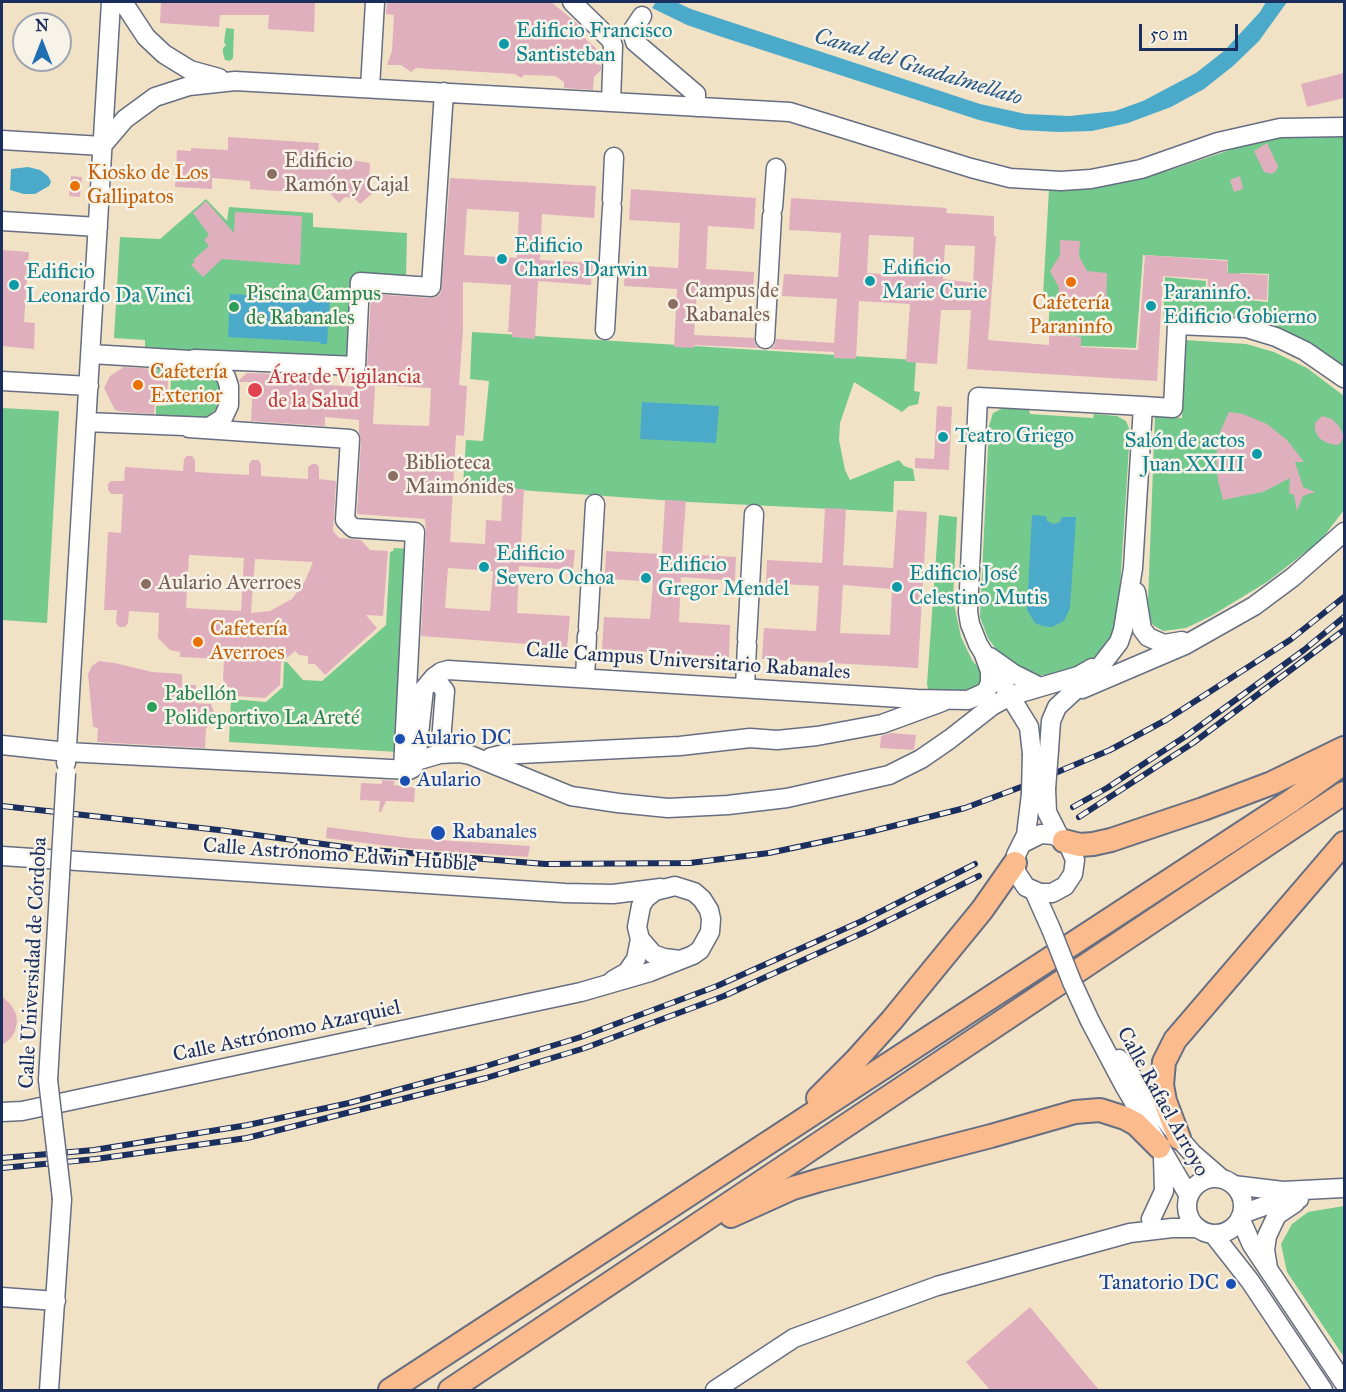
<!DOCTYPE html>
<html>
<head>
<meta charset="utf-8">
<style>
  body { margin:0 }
  #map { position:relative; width:1346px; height:1392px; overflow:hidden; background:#f1e2c6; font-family:"IM FELL Great Primer",serif }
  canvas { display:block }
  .frame { position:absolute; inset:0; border:3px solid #1b2f5e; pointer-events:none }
  .north { position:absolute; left:12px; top:12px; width:60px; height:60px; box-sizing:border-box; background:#f7f3e8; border:2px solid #9fa5b1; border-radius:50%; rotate:0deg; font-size:16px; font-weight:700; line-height:24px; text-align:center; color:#1b2f5e }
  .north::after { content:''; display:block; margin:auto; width:21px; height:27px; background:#1f6fb2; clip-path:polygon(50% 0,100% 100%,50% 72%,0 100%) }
  .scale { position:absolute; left:1139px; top:24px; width:99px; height:27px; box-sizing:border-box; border:3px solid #1b2f5e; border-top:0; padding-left:8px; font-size:18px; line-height:21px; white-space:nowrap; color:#1b2f5e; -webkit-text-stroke:4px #f7f3e8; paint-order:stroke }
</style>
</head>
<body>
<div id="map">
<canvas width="1346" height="1392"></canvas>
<div class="frame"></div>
<div class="north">N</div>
<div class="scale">50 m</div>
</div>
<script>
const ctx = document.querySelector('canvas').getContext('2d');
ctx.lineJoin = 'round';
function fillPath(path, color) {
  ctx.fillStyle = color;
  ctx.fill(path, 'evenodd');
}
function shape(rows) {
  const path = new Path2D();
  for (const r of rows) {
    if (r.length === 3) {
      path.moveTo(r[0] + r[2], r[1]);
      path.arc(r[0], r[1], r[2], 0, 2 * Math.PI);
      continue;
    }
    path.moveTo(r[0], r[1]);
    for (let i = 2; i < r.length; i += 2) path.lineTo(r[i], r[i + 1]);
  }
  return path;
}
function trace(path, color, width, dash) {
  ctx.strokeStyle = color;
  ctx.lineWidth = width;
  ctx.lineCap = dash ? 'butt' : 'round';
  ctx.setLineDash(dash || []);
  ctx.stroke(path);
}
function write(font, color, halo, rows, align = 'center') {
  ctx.font = font + ' "IM FELL Great Primer",serif';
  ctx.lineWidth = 5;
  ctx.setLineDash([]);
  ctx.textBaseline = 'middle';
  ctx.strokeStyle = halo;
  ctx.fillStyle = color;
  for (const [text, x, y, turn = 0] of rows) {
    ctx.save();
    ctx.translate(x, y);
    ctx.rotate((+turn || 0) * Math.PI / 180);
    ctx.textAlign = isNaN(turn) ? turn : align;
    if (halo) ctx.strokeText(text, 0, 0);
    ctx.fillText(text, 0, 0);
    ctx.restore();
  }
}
const green = shape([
  [226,28,234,29,233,58,230,61,225,60,223,53,223,48,226,45,224,42],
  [1294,133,1344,134,1344,366,1307,341,1268,326,1245,321,1163,316,1165,277,1206,281,1205,298,1227,300,1228,260,1143,255,1136,348,1081,346,1080,337,1048,334,1050,297,1043,296,1049,189,1099,187,1126,182,1170,170,1266,138],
  [1240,273,1269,274,1268,302,1238,299],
  [206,199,227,221,229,207,313,213,313,227,407,233,406,277,354,274,349,349,345,357,335,360,145,348,145,340,114,338,120,237,160,239],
  [472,332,916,360,914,391,920,392,918,404,909,406,902,412,854,382,840,423,839,440,845,470,850,480,899,460,904,466,913,469,915,481,894,481,893,512,689,502,463,486,466,440,483,441,489,381,470,379],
  [1185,340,1246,344,1274,352,1307,368,1344,396,1344,510,1321,540,1267,582,1211,616,1186,628,1163,631,1153,625,1149,617,1148,601,1155,416,1182,418],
  [158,364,208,370,218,381,220,388,219,406,214,411,205,418,156,416,156,406,170,405,171,376,157,375],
  [2,408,59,411,47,623,2,620],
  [1003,408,1029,410,1030,414,1093,418,1094,414,1117,416,1126,421,1130,431,1119,603,1114,630,1106,645,1097,655,1085,664,1055,675,1039,675,1024,671,998,652,988,638,980,617,989,426,993,413],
  [939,515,957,517,953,599,961,637,972,660,980,670,982,677,982,686,974,691,932,690,928,689,927,684],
  [394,548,409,549,398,752,229,742,231,699,266,702,283,687,284,662,287,662,303,680,322,681,386,625,390,552,393,551],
  [1344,1206,1344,1357,1287,1272,1281,1244,1292,1224,1308,1212]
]);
const water = shape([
  [656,2,676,2,691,9,980,104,1026,114,1070,116,1115,111,1143,101,1196,73,1224,51,1260,12,1266,2,1287,2,1259,41,1233,66,1204,89,1171,107,1128,123,1092,131,1058,132,1021,130,979,120,722,37,687,25,652,8],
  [28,167,40,170,48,176,51,182,49,186,35,194,24,194,10,190,11,169],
  [230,294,323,300,323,298,330,298,327,344,321,344,320,342,228,337],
  [642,402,719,406,716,443,640,439],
  [1032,515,1046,516,1047,521,1054,524,1060,522,1062,517,1076,517,1070,608,1064,621,1052,627,1043,626,1035,623,1027,610]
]);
const building = shape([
  [161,2,315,2,314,32,268,29,269,15,220,15,219,27,160,23],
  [387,2,551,2,579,25,581,35,596,48,595,64,601,65,601,70,594,77,593,90,564,88,564,82,555,76,524,75,521,78,515,74,416,68,411,72,401,65,387,65,392,51,394,15,386,14],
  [1344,73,1344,98,1307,107,1301,84],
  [228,137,319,143,318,155,370,163,369,186,374,192,360,204,354,198,345,197,339,203,322,185,293,184,292,192,250,189,250,181,212,178,212,189,175,187,177,150,191,151,191,148,228,150],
  [1267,143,1278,166,1276,171,1272,174,1264,172,1254,151],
  [71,176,82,177,80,197,69,196],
  [1240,176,1243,189,1234,192,1230,180],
  [450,178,596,186,594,218,542,214,540,260,593,263,591,285,538,281,535,339,512,337,512,332,508,332,511,285,463,282,463,330,459,385,467,386,464,436,456,435,450,542,485,544,486,520,501,521,503,488,524,489,521,547,575,550,573,570,519,566,517,613,570,616,567,647,421,636,426,533,425,519,357,514,361,440,359,432,359,420,325,417,325,426,251,421,253,382,240,382,239,380,247,373,327,376,326,385,361,387,362,375,367,367,371,294,430,298,436,297,441,293],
  [467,209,519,212,517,258,464,255],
  [375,385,431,388,429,426,373,424],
  [448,568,493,571,490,611,445,608],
  [631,189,756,198,754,229,708,226,706,269,754,272,753,294,697,291,694,335,754,338,755,345,759,348,694,345,694,348,674,347,677,289,624,286,625,265,678,268,680,223,629,220],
  [791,198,947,208,946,213,994,216,994,236,996,236,988,340,1049,345,1049,335,1081,337,1081,347,1138,350,1145,255,1228,261,1227,273,1268,275,1267,300,1207,296,1208,279,1163,276,1157,381,967,369,971,310,941,310,937,364,906,362,910,304,859,301,856,359,834,358,834,352,770,349,774,346,776,339,834,343,837,299,782,296,784,274,838,277,841,233,789,230],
  [869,235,914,237,912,276,867,273],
  [945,245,975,246,973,283,943,279],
  [206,201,234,233,235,212,302,216,300,265,222,259,203,277,191,265,195,262,193,260,209,246,204,240,209,235,193,213],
  [1060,240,1080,241,1079,256,1087,271,1107,273,1106,306,1057,303,1059,288,1050,271,1060,255],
  [2,250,29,252,24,322,35,323,34,349,2,346],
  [124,367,157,369,157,380,168,381,167,403,155,402,154,414,123,412,115,410,104,388,110,376],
  [937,406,952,407,949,470,915,468,915,458,934,459],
  [1229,412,1243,414,1267,424,1287,440,1304,462,1295,462,1303,487,1315,492,1303,496,1297,511,1294,495,1289,493,1290,478,1263,492,1223,500,1218,481,1216,458,1220,432],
  [1322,416,1332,419,1339,426,1344,437,1340,444,1336,445,1327,443,1319,438,1315,430,1315,423],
  [187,456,192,456,195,460,195,472,249,475,249,464,252,460,258,460,261,464,261,476,308,479,308,467,312,464,316,464,319,467,319,479,336,481,333,531,339,538,361,540,370,550,388,551,383,616,366,615,377,628,325,675,315,664,308,664,308,656,299,655,295,651,281,663,280,685,265,698,235,696,223,680,224,659,180,657,180,652,170,650,158,638,159,613,129,611,128,623,125,627,119,627,116,623,117,610,104,610,108,532,121,533,123,494,111,494,108,490,108,484,111,481,124,481,125,467,183,471,184,459],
  [189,555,244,558,241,611,186,608],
  [255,559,313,562,305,581,292,599,270,611,251,613],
  [665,500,686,501,682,554,736,557,735,581,681,577,679,622,730,625,729,657,602,649,604,617,650,619,653,582,612,579,612,574,605,573,606,551,662,554],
  [825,508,846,509,843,565,893,568,897,510,927,512,918,668,762,659,764,628,816,631,819,586,766,583,767,560,822,563],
  [843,585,892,589,890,635,840,633],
  [99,661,115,663,152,672,182,674,182,684,196,685,195,703,211,704,215,714,206,729,205,748,97,742,98,728,93,727,88,674,92,666],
  [891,733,916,735,914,750,880,748,881,736],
  [382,780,395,781,393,785,415,788,414,802,386,801,381,812,379,812,380,801,360,800,361,783,382,784],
  [327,827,410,838,530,846,528,857,411,849,326,838],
  [2,996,12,1006,16,1014,17,1022,15,1031,11,1038,2,1045],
  [1030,1307,1099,1390,990,1390,966,1362]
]);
const minor = shape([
  [123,2,146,37,164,54,190,70,219,78],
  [572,2,611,40,613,46,611,102],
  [642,16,632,31,635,42,696,94,696,107],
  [370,88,375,2],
  [2,140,102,146,125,119,155,97,189,86,235,81,790,112,971,168,1010,178,1061,181,1091,179,1141,169,1218,142,1280,128,1344,127],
  [612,200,614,157],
  [773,208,776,168],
  [2,221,98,227],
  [605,330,612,207],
  [765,339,772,216],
  [194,359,356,366,360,282,431,287,444,92],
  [2,381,89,386],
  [1143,406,1173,408,1177,325,1246,328,1276,337,1305,351,1344,378],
  [86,422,209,427,223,418,229,405,229,386,226,377,216,366,206,361,91,354],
  [189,428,350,439,345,520,353,528,415,532,403,769],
  [1136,592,1142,629,1148,637,1164,644,1182,641],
  [588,628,595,504],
  [747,639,754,514],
  [990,657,1014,674,1040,687],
  [585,678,587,636],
  [431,682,438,682,445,691,440,754],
  [745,687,747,645],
  [1082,689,1185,645,1254,606,1293,577,1344,532],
  [2,745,67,752,409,770,413,768,416,761,424,689,434,677,441,672,448,670,917,699,968,700,986,692,990,683,990,671,983,652],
  [1032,754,1029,727,978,644,970,624,968,612,978,397,1143,406,1133,568,1123,630,1119,642,1099,668,1057,707,1051,721,1049,750],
  [416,761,440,754,459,753,470,755,571,796,618,803,668,808,728,805,787,798,889,775,921,759,950,739,992,706,1010,696,1078,676,1092,668],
  [66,763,111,2],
  [491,763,489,760,491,757,500,755,680,746,750,738,777,740,817,736,882,724,942,702],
  [1046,789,1047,812,1060,838],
  [1023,843,1041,834,1054,835,1064,841,1069,846,1075,860,1073,874,1065,886,1052,893,1040,893,1026,887,1016,872,1016,855,1026,835,1031,794],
  [2,856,565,893,613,894,661,888],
  [1034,891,1051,929],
  [613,980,627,972,636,959,640,939],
  [1090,1021,1125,1087,1189,1196],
  [1119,1059,1179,1138,1192,1153,1222,1179],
  [48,1080,60,875],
  [2,1112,22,1111,581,992,650,972,693,955,700,950,710,932,711,919,709,910,702,899,694,892,675,886,655,891,645,899,641,906,637,927,640,939,653,954,664,958,680,960],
  [1215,1206,28],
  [1233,1185,1283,1191,1343,1188],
  [1242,1214,1267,1205,1299,1199],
  [1240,1218,1252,1245,1344,1383],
  [1151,1219,1164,1191,1163,1157],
  [1213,1234,1250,1281,1323,1390],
  [1268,1268,1265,1250,1267,1236,1277,1215,1295,1203],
  [2,1297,56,1301],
  [49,1390,62,1199],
  [715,1390,794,1338,937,1286,1130,1233,1172,1228,1198,1228]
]);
const major = shape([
  [1064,841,1080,845,1093,844,1111,840,1203,809,1272,783,1344,748],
  [818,1098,855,1061,892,1020,982,910,1015,863],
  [1179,1138,1165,1101,1162,1085,1164,1062,1175,1040,1344,843],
  [731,1216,793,1188,820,1180,991,1136,1075,1112,1100,1110,1125,1118,1136,1124,1159,1147],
  [390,1390,1291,801,1344,763],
  [450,1390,1344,793]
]);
const rail = shape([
  [2,806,219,830,360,849,545,864,690,863,769,853,869,832,965,808,1029,784,1110,750,1166,720,1290,640,1344,597],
  [1073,807,1107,788,1186,736,1304,650,1344,617],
  [1079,817,1193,743,1344,630],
  [2,1158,94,1150,248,1125,349,1103,483,1067,581,1037,717,986,862,921,975,864],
  [2,1168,96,1159,247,1138,486,1078,585,1048,724,996,867,931,979,876]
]);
const minorBridge = shape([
  [1046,789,1049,750],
  [1031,794,1032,754],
  [60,875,66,773],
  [1051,929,1072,982,1090,1021],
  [48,1080,62,1199]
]);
const markers = [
  [504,44,6,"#0f9aa8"],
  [272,174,6,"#8d6e63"],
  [75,186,6,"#e8710a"],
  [502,259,6,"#0f9aa8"],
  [870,281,6,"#0f9aa8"],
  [1071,282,6,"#e8710a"],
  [14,285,6,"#0f9aa8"],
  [673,304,6,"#8d6e63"],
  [1151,306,6,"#0f9aa8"],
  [234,307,6,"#2e9e5b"],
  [138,385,6,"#e8710a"],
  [255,390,8,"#e0444e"],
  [943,437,6,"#0f9aa8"],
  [1257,454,6,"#0f9aa8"],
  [393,476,6,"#8d6e63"],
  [484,567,6,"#0f9aa8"],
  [646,578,6,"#0f9aa8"],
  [146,584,6,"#8d6e63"],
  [897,587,6,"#0f9aa8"],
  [198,642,6,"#e8710a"],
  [152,707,6,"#2e9e5b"],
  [400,739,6,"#1a4fb4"],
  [405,781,6,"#1a4fb4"],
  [438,833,8,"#1a4fb4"],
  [1231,1284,6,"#1a4fb4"]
];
const cultureNames = [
  ["Edificio Francisco",516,32],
  ["Santisteban",516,56],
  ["Edificio",514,247],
  ["Charles Darwin",514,271],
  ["Edificio",882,269],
  ["Marie Curie",882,293],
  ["Edificio",26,273],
  ["Leonardo Da Vinci",26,297],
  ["Paraninfo.",1163,294],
  ["Edificio Gobierno",1163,318],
  ["Teatro Griego",955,437],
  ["Salón de actos",1245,442,"right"],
  ["Juan XXIII",1245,466,"right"],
  ["Edificio",496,555],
  ["Severo Ochoa",496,579],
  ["Edificio",658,566],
  ["Gregor Mendel",658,590],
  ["Edificio José",909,575],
  ["Celestino Mutis",909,599]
];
const educationNames = [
  ["Edificio",284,162],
  ["Ramón y Cajal",284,186],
  ["Campus de",685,292],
  ["Rabanales",685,316],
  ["Biblioteca",405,464],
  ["Maimónides",405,488],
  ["Aulario Averroes",158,584]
];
const foodNames = [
  ["Kiosko de Los",87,174],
  ["Gallipatos",87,198],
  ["Cafetería",1071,304,"center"],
  ["Paraninfo",1071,328,"center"],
  ["Cafetería",150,373],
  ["Exterior",150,397],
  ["Cafetería",210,630],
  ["Averroes",210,654]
];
const leisureNames = [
  ["Piscina Campus",246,295],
  ["de Rabanales",246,319],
  ["Pabellón",164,695],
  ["Polideportivo La Areté",164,719]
];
const healthNames = [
  ["Área de Vigilancia",268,378],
  ["de la Salud",268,402]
];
const streetNames = [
  ["Calle Campus Universitario Rabanales",688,662,4],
  ["Calle Astrónomo Edwin Hubble",340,856,4],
  ["Calle Universidad de Córdoba",34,963,-87],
  ["Calle Astrónomo Azarquiel",287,1032,-12],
  ["Calle Rafael Arroyo",1162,1102,61]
];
const transitNames = [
  ["Aulario DC",412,739],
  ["Aulario",417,781],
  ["Rabanales",452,833],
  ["Tanatorio DC",1219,1284,"right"]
];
const waterNames = [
  ["Canal del Guadalmellato",918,68,17]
];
fillPath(green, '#74c98d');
fillPath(water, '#4ba9ca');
fillPath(building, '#e0afbd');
trace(minor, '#666e82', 21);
trace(major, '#666e82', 26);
trace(minor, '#fff', 18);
trace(major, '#fbbb8c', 22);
trace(rail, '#1b2f5e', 6);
trace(rail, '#f7f3e8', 4, [11]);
trace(minorBridge, '#666e82', 21, []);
trace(minorBridge, '#fff', 18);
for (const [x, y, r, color] of markers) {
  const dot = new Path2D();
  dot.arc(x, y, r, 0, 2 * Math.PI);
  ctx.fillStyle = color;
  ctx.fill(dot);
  trace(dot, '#f7f3e8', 2);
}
write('21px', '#0d838f', '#f7f3e8', cultureNames, 'left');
write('21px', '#785e54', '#f7f3e8', educationNames, 'left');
write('21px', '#c56008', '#f7f3e8', foodNames, 'left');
write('21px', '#27864d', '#f7f3e8', leisureNames, 'left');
write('21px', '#be3a42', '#f7f3e8', healthNames, 'left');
write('21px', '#1b2f5e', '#f7f3e8', streetNames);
write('21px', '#164399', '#f7f3e8', transitNames, 'left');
write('italic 22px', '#2c5a84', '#f7f3e8', waterNames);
</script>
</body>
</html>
